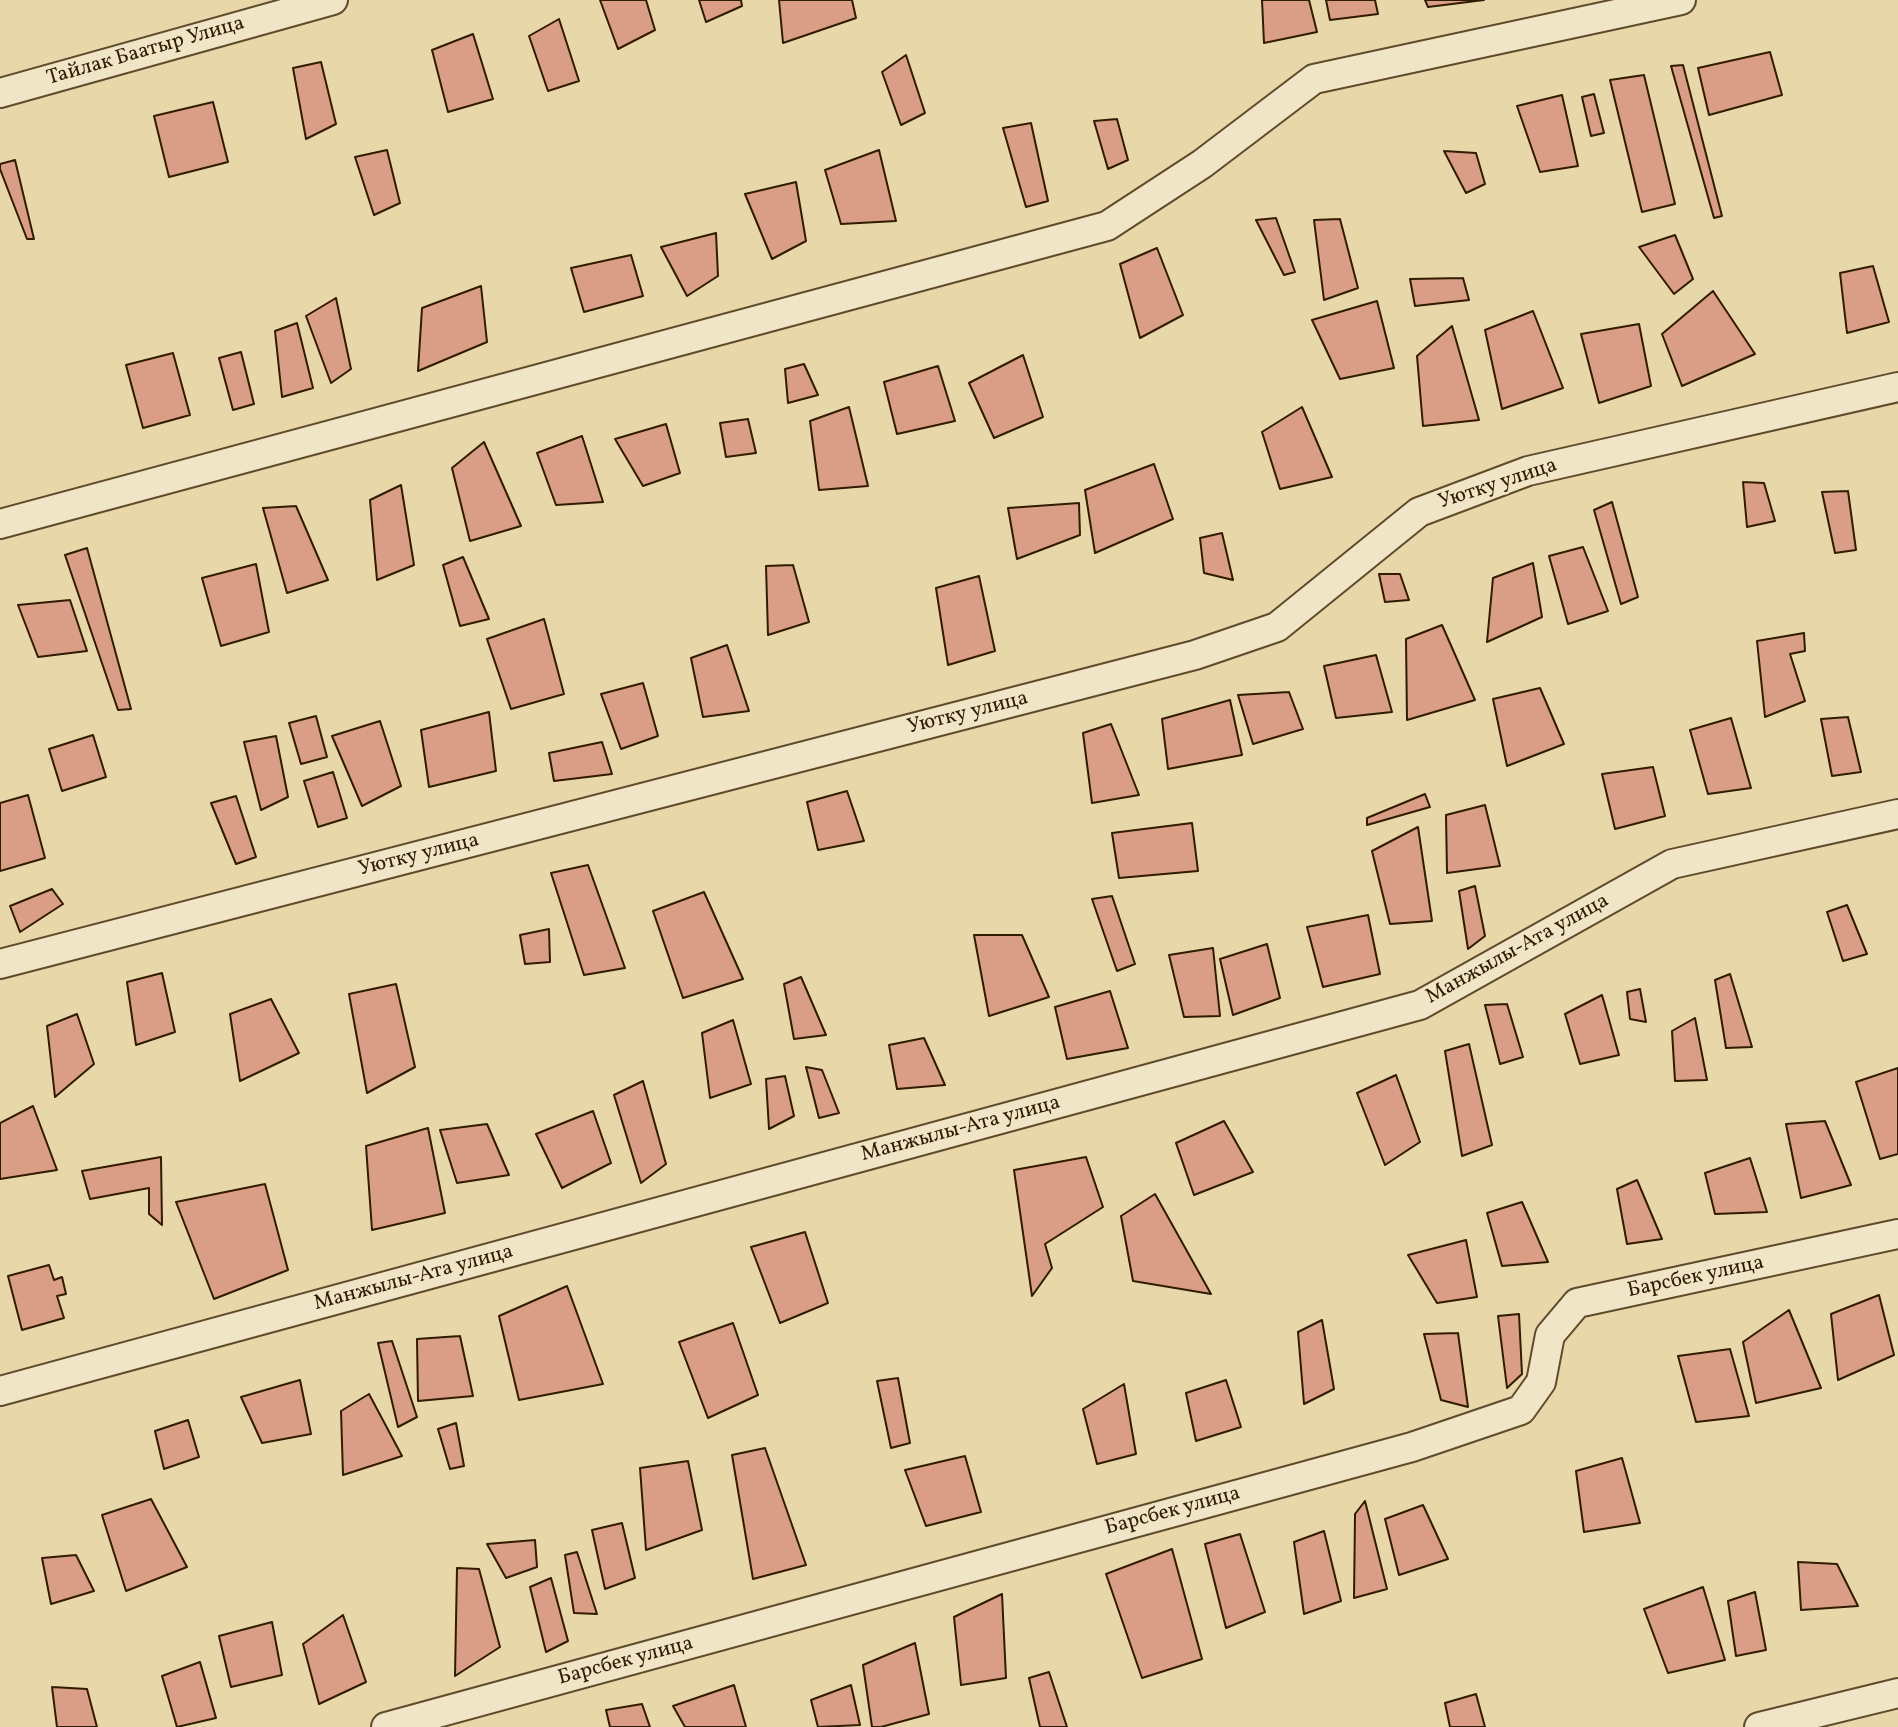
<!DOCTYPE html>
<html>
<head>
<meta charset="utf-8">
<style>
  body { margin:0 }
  canvas { display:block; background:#e8d7a9 }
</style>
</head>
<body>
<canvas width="1898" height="1727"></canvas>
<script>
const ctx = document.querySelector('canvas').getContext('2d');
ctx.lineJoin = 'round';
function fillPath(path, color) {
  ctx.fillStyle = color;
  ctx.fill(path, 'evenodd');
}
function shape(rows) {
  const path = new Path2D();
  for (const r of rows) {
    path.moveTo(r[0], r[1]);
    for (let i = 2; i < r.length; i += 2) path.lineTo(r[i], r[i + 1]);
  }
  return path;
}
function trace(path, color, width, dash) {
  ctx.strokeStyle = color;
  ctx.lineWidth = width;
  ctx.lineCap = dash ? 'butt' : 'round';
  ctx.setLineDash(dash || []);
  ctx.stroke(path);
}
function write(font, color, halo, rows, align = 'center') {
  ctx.font = font + ' Vollkorn,serif';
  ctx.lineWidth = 5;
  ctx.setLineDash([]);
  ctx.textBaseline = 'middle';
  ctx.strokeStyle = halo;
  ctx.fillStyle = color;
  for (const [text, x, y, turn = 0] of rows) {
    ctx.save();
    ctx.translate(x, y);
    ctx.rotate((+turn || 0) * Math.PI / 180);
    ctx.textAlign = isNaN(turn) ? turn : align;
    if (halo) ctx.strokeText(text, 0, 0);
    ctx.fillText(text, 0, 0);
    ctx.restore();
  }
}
const building = shape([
  [600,0,646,0,655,30,618,49,600,0],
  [699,0,741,0,742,6,706,22,699,0],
  [779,0,852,0,856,18,783,43,779,0],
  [1262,0,1309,0,1317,32,1264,43,1262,0],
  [1326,0,1375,0,1378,14,1330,20,1326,0],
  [1425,0,1484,0,1428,7,1425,0],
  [559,19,579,81,548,91,529,36,559,19],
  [473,34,493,99,448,112,432,50,473,34],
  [1770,52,1782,95,1709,115,1698,68,1770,52],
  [906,55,925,113,901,125,882,72,906,55],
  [321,62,336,124,306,139,293,68,321,62],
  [1683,65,1722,216,1714,218,1671,66,1683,65],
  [1644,75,1675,204,1642,212,1610,80,1644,75],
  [1594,94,1604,133,1591,136,1582,97,1594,94],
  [1562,95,1578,166,1540,172,1517,106,1562,95],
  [213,102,228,162,169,177,154,116,213,102],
  [1117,119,1128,160,1108,169,1094,121,1117,119],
  [1031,123,1048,201,1026,207,1003,128,1031,123],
  [387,150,400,203,374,215,355,157,387,150],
  [879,150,896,221,841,224,825,170,879,150],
  [1444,151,1476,153,1485,184,1466,193,1444,151],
  [15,160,34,239,27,239,0,169,0,164,15,160],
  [796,182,806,241,772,259,745,194,796,182],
  [1276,218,1295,272,1284,275,1256,220,1276,218],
  [1340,219,1358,288,1324,300,1314,220,1340,219],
  [716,233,718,276,687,296,661,247,716,233],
  [1675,235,1693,279,1674,294,1639,247,1675,235],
  [1157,248,1183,315,1140,338,1120,264,1157,248],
  [631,255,643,296,584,312,571,268,631,255],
  [1873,266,1889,322,1847,333,1840,273,1873,266],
  [1463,278,1469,300,1415,306,1410,279,1463,278],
  [481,286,487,342,418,371,422,308,481,286],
  [1713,291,1755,354,1682,386,1662,334,1713,291],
  [336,298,351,369,331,383,306,316,336,298],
  [1377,301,1394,368,1340,379,1312,320,1377,301],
  [1533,311,1563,388,1502,409,1485,330,1533,311],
  [297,323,313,388,282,397,275,331,297,323],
  [1639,324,1651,386,1599,403,1581,334,1639,324],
  [1452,326,1479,420,1423,426,1417,356,1452,326],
  [241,352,254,404,233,410,219,358,241,352],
  [173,353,190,415,143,428,126,365,173,353],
  [1023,355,1043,417,994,438,969,383,1023,355],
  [804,364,818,395,788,403,785,369,804,364],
  [938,366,955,421,897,434,884,382,938,366],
  [849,407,868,486,819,490,810,421,849,407],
  [1302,407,1332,477,1280,489,1262,432,1302,407],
  [748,419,756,453,726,457,720,423,748,419],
  [666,424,680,473,643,486,615,439,666,424],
  [582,436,603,502,556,505,537,453,582,436],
  [484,442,521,526,470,541,452,468,484,442],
  [1154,464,1173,519,1095,553,1085,490,1154,464],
  [1743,482,1764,483,1775,521,1747,527,1743,482],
  [401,485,414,565,377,580,370,500,401,485],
  [1848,491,1856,550,1835,553,1822,492,1848,491],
  [1612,502,1638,597,1621,604,1594,510,1612,502],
  [1079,503,1080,535,1017,559,1008,508,1079,503],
  [296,506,328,580,287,593,263,508,296,506],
  [1222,533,1233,580,1204,573,1200,538,1222,533],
  [1583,547,1608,611,1568,624,1549,556,1583,547],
  [87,548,131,709,118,710,65,555,87,548],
  [463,557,489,619,460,626,443,565,463,557],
  [1533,563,1542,617,1487,642,1493,578,1533,563],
  [256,564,269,632,221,646,202,578,256,564],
  [793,565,809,622,768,635,766,566,793,565],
  [1379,574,1400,574,1409,600,1385,602,1379,574],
  [979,576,995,651,948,665,936,588,979,576],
  [70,600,87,651,38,657,18,605,70,600],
  [544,619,564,694,511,709,487,639,544,619],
  [1442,625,1475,700,1407,720,1406,639,1442,625],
  [1804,633,1805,651,1790,654,1805,701,1765,717,1757,641,1804,633],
  [727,645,749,711,703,717,691,658,727,645],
  [1376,655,1392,712,1336,718,1324,666,1376,655],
  [643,683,658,736,621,749,601,694,643,683],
  [1540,688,1564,744,1507,766,1493,699,1540,688],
  [1289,692,1303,729,1253,744,1238,695,1289,692],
  [1230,700,1242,755,1168,769,1162,719,1230,700],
  [489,712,496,771,429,787,421,730,489,712],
  [316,716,327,757,301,764,289,723,316,716],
  [1848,717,1861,772,1832,776,1821,719,1848,717],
  [1731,718,1751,788,1708,794,1690,730,1731,718],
  [380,721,401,786,362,806,332,736,380,721],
  [1111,724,1139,795,1092,803,1083,733,1111,724],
  [93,735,106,777,62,791,49,749,93,735],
  [276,736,288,797,261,810,244,742,276,736],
  [602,742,612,774,554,781,549,753,602,742],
  [1653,767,1665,816,1615,829,1602,774,1653,767],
  [333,772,347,818,318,827,304,781,333,772],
  [847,791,864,841,818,850,807,802,847,791],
  [1425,794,1430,807,1367,825,1367,818,1425,794],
  [28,795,45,858,0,871,0,803,28,795],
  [236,796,256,857,236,864,211,803,236,796],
  [1485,805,1500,866,1447,873,1446,815,1485,805],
  [1192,823,1198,871,1119,878,1112,833,1192,823],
  [1418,827,1432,921,1390,924,1372,851,1418,827],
  [588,865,625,968,584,975,551,873,588,865],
  [1475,886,1485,936,1468,949,1459,891,1475,886],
  [52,889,63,904,20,932,10,906,52,889],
  [704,892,743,979,683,998,653,911,704,892],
  [1112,896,1135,964,1117,971,1092,899,1112,896],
  [1847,905,1867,954,1843,961,1827,912,1847,905],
  [1368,915,1380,974,1323,987,1307,927,1368,915],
  [549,929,550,962,525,964,520,935,549,929],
  [974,935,1022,935,1049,997,989,1016,974,935],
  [1267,944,1280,998,1233,1015,1220,959,1267,944],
  [1213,948,1220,1016,1184,1017,1169,955,1213,948],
  [162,973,175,1032,136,1045,127,982,162,973],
  [1730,974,1752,1047,1726,1048,1715,980,1730,974],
  [801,977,826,1035,794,1039,784,984,801,977],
  [396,984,415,1067,367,1093,349,994,396,984],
  [1640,989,1646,1022,1630,1019,1627,992,1640,989],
  [1110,991,1128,1048,1067,1059,1055,1007,1110,991],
  [1602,995,1619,1055,1580,1064,1565,1014,1602,995],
  [271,999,299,1053,240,1081,230,1014,271,999],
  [1507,1004,1523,1057,1500,1064,1485,1005,1507,1004],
  [77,1014,94,1064,55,1097,47,1026,77,1014],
  [1695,1018,1707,1080,1675,1081,1672,1031,1695,1018],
  [733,1020,751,1084,710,1098,702,1033,733,1020],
  [924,1038,945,1085,897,1089,889,1045,924,1038],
  [1469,1044,1492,1145,1462,1156,1445,1051,1469,1044],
  [806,1067,822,1070,839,1113,819,1118,806,1067],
  [1898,1068,1898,1154,1880,1159,1856,1082,1898,1068],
  [1396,1075,1420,1142,1385,1165,1357,1093,1396,1075],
  [785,1076,794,1116,769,1129,766,1079,785,1076],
  [643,1081,666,1164,641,1183,614,1095,643,1081],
  [33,1106,57,1170,0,1179,0,1123,33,1106],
  [593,1111,611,1163,562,1188,536,1134,593,1111],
  [1224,1121,1253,1172,1194,1195,1176,1143,1224,1121],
  [1825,1121,1851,1185,1801,1198,1786,1124,1825,1121],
  [487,1124,509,1175,457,1183,440,1130,487,1124],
  [428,1128,445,1213,372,1230,366,1146,428,1128],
  [161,1157,162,1225,149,1214,149,1188,90,1199,82,1171,161,1157],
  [1086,1157,1103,1207,1045,1244,1052,1268,1032,1296,1014,1170,1086,1157],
  [1750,1158,1767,1212,1715,1214,1705,1173,1750,1158],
  [1637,1180,1662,1239,1627,1244,1617,1189,1637,1180],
  [265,1184,288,1270,214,1299,176,1202,265,1184],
  [1155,1194,1211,1294,1133,1281,1121,1216,1155,1194],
  [1522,1202,1548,1262,1502,1266,1487,1213,1522,1202],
  [805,1232,828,1303,780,1323,751,1247,805,1232],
  [1466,1240,1477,1297,1437,1303,1408,1255,1466,1240],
  [49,1265,54,1280,62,1277,66,1294,57,1296,64,1318,22,1330,8,1276,49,1265],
  [567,1286,603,1384,519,1400,499,1316,567,1286],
  [1879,1295,1894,1355,1838,1380,1831,1314,1879,1295],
  [1789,1310,1821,1388,1756,1403,1743,1342,1789,1310],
  [1519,1314,1522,1374,1507,1388,1498,1316,1519,1314],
  [1322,1320,1334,1389,1304,1404,1298,1332,1322,1320],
  [733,1323,758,1395,708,1418,679,1342,733,1323],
  [1458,1333,1468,1407,1441,1400,1424,1334,1458,1333],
  [460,1336,473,1396,418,1401,417,1339,460,1336],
  [392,1341,417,1417,398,1427,378,1343,392,1341],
  [1730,1349,1749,1416,1696,1422,1678,1356,1730,1349],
  [898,1378,910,1443,891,1448,877,1381,898,1378],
  [300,1380,311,1434,262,1443,241,1397,300,1380],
  [1226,1380,1241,1427,1196,1441,1186,1393,1226,1380],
  [1124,1384,1136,1454,1097,1464,1083,1409,1124,1384],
  [369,1394,402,1456,343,1475,341,1411,369,1394],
  [188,1420,199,1457,164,1469,155,1431,188,1420],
  [456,1423,464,1466,450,1469,438,1429,456,1423],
  [765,1448,806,1565,753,1579,732,1455,765,1448],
  [965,1456,981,1512,926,1526,905,1470,965,1456],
  [1622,1458,1640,1523,1584,1532,1576,1471,1622,1458],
  [688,1461,702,1530,646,1550,640,1468,688,1461],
  [151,1499,187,1567,126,1591,102,1515,151,1499],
  [1365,1501,1387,1589,1354,1598,1355,1514,1365,1501],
  [1423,1505,1448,1559,1399,1575,1385,1519,1423,1505],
  [622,1523,635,1578,605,1589,592,1530,622,1523],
  [1324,1531,1341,1601,1304,1614,1294,1542,1324,1531],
  [1240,1534,1265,1612,1226,1628,1205,1544,1240,1534],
  [535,1540,537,1567,506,1578,487,1544,535,1540],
  [1172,1549,1202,1659,1142,1678,1106,1574,1172,1549],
  [577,1552,597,1614,574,1613,565,1555,577,1552],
  [76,1555,94,1591,51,1604,42,1558,76,1555],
  [1798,1562,1837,1564,1858,1606,1801,1610,1798,1562],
  [457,1568,479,1569,500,1647,455,1676,457,1568],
  [551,1578,568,1641,546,1652,530,1587,551,1578],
  [1703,1587,1725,1660,1668,1673,1644,1609,1703,1587],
  [1755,1592,1766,1650,1736,1656,1728,1601,1755,1592],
  [1002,1594,1006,1678,961,1685,954,1617,1002,1594],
  [343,1615,366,1682,319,1704,303,1644,343,1615],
  [272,1622,282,1675,231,1687,219,1636,272,1622],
  [915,1643,929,1714,881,1727,872,1727,863,1665,915,1643],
  [200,1662,216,1718,177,1727,162,1676,200,1662],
  [1049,1672,1067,1727,1040,1727,1029,1678,1049,1672],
  [734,1685,746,1727,685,1727,673,1706,734,1685],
  [851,1685,860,1725,818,1727,811,1700,851,1685],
  [52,1687,87,1689,97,1727,57,1727,52,1687],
  [1476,1694,1485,1727,1450,1727,1445,1703,1476,1694],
  [642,1704,650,1727,610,1727,606,1710,642,1704]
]);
const minor = shape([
  [0,93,333,0],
  [0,524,1107,226,1202,164,1314,79,1681,0],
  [0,964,1195,655,1277,627,1419,512,1528,471,1898,387],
  [0,1391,1420,1005,1672,864,1898,814],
  [386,1727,1412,1447,1521,1410,1541,1382,1550,1335,1577,1303,1898,1234],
  [1759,1727,1898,1693]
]);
const streetNames = [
  ["Тайлак Баатыр Улица",146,52,-16],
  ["Уютку улица",1498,485,-18],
  ["Уютку улица",968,714,-14],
  ["Уютку улица",419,856,-14],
  ["Манжылы-Ата улица",1518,950,-29],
  ["Манжылы-Ата улица",961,1130,-15],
  ["Барсбек улица",1696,1278,-12],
  ["Манжылы-Ата улица",414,1279,-15],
  ["Барсбек улица",1173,1512,-15],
  ["Барсбек улица",626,1662,-15]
];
fillPath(building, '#da9e86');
trace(building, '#311b01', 2);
trace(minor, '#5f4a2b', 32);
trace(minor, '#f0e5c7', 28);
write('21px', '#311b01', '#f0e5c7', streetNames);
</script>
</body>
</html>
